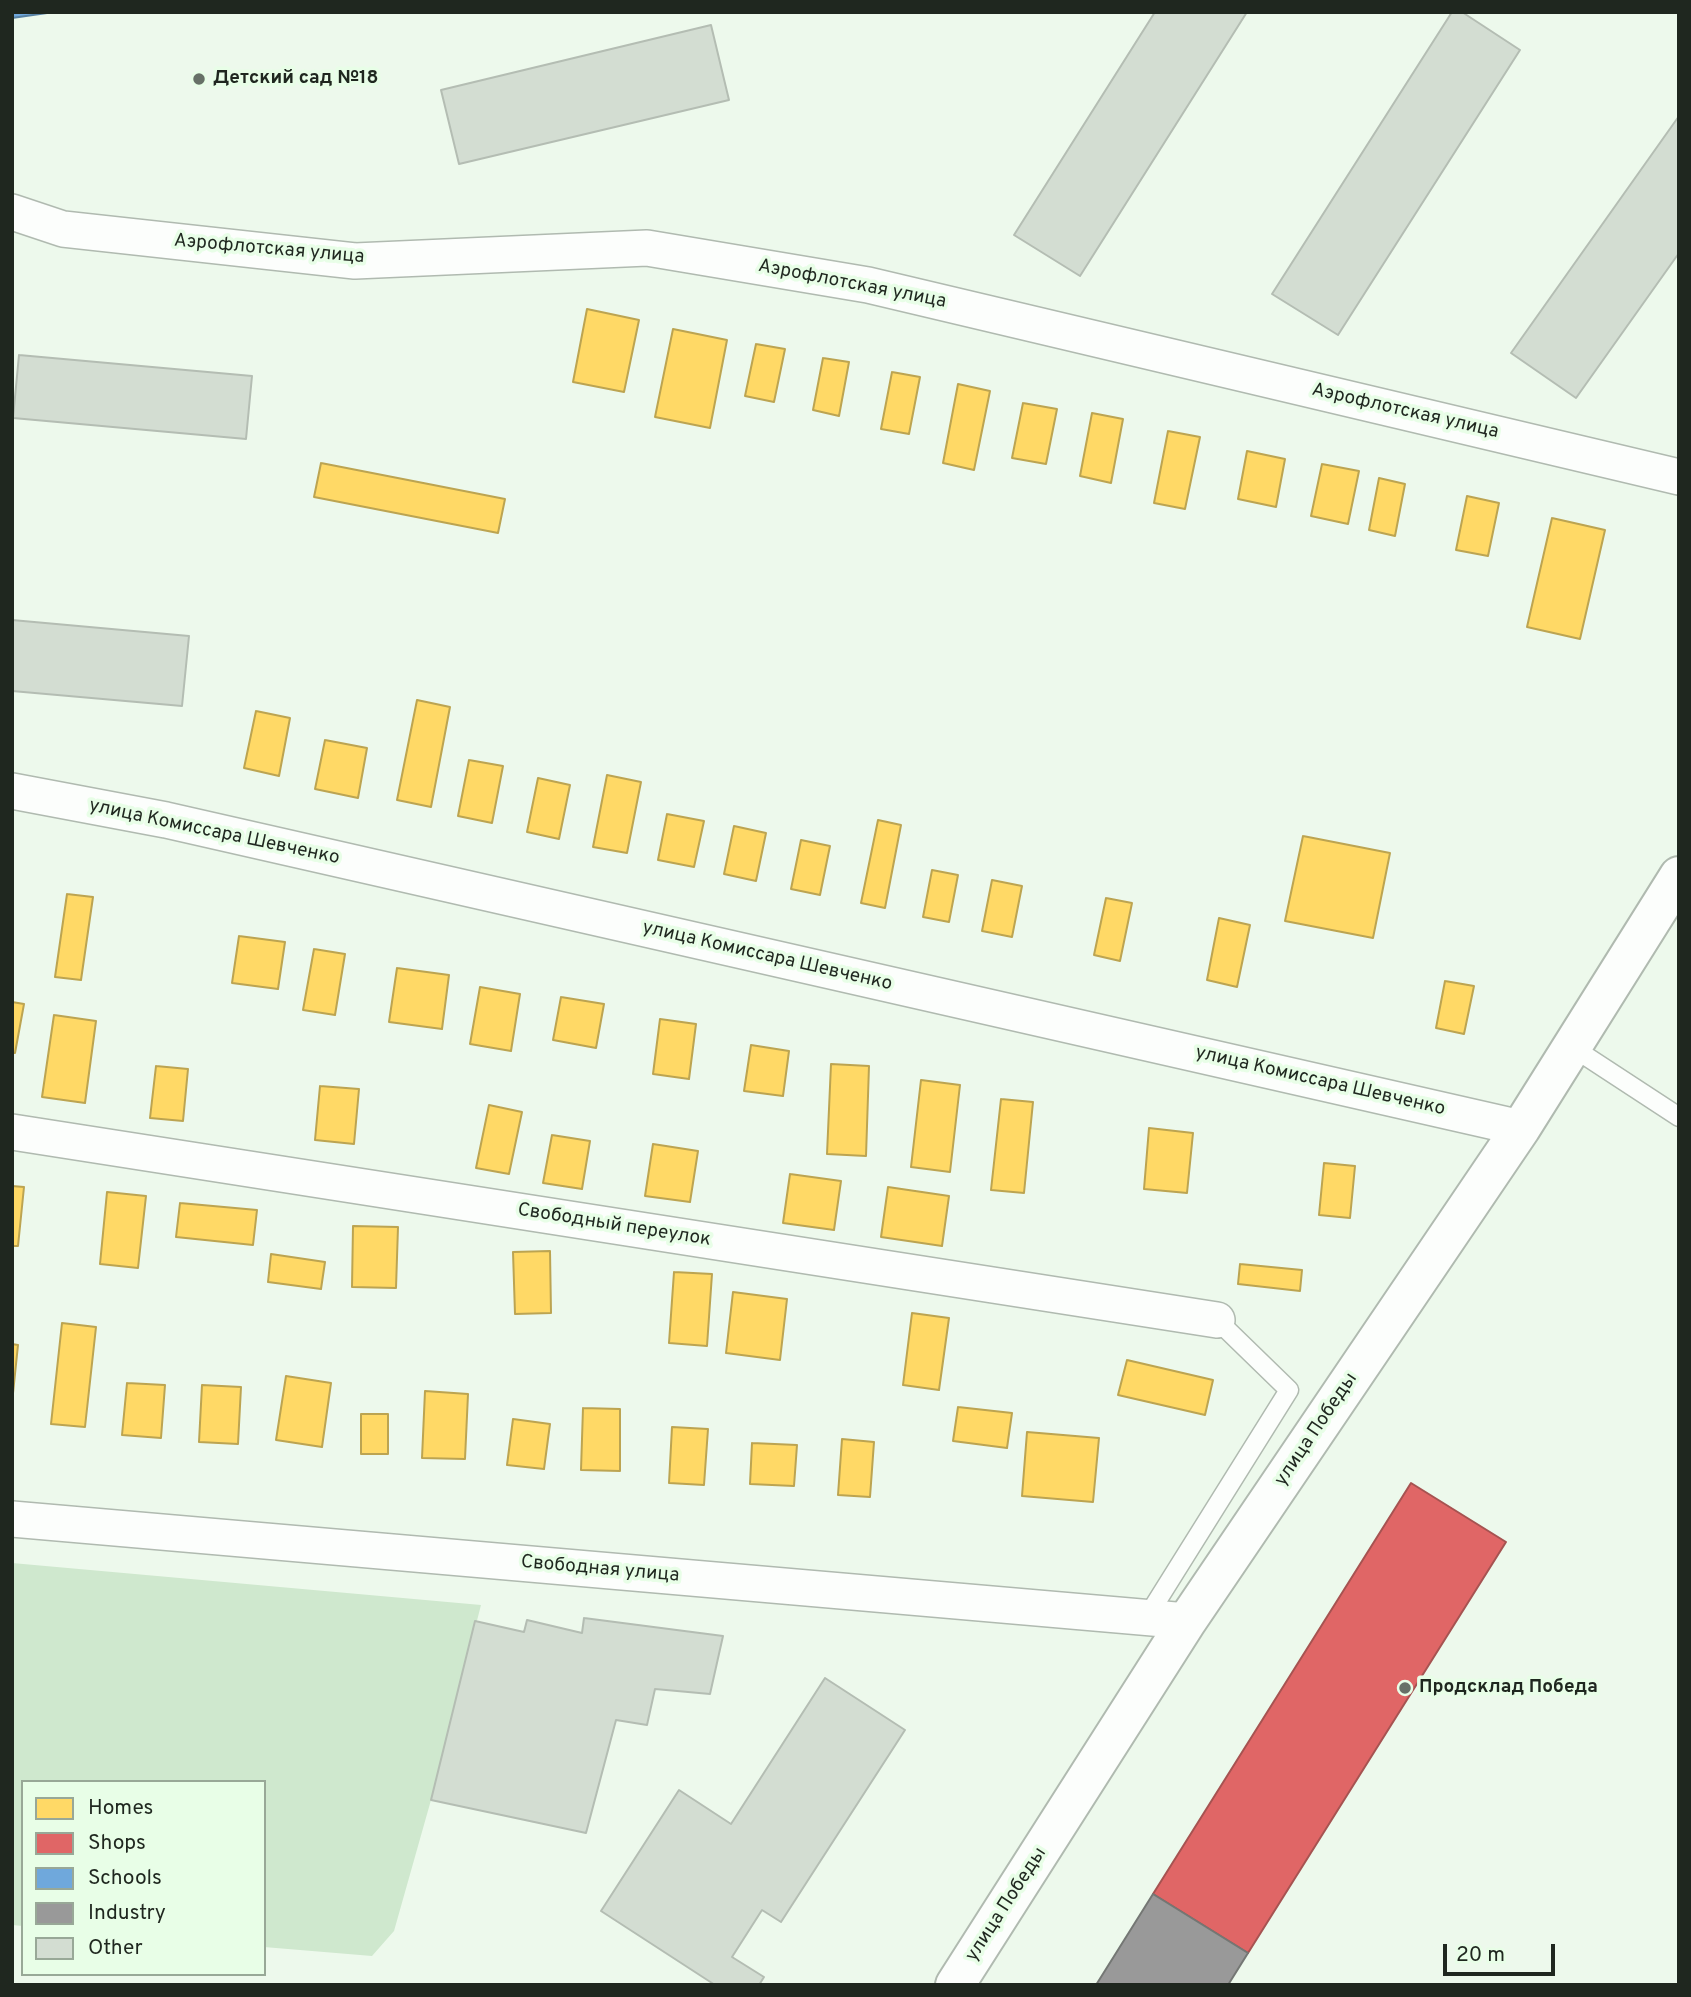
<!DOCTYPE html>
<html>
<head>
<meta charset="utf-8">
<style>
  body { margin:0 }
  #map { position:relative; width:1691px; height:1997px; overflow:hidden; background:#edf9ec; font-family:Overpass,sans-serif }
  canvas { display:block }
  .frame { position:absolute; inset:0; border:14px solid #1f271f; pointer-events:none }
  .legend { position:absolute; left:21px; top:1780px; width:245px; height:196px; box-sizing:border-box; background:#e8fee7; border:2px solid #98a897; margin:0; padding:9px 12px; list-style:none; font-size:21px; color:#1f271f }
  .legend li { display:flex; align-items:center; gap:14px; height:35px }
  .legend b { width:35px; border:2px solid #98a897 }
  .scale { position:absolute; left:1443px; top:1944px; width:112px; height:32px; box-sizing:border-box; border:4px solid #1f271f; border-top:0; padding-left:9px; font-size:21px; line-height:24px; white-space:nowrap; color:#1f271f; -webkit-text-stroke:5px #e8fee7; paint-order:stroke }
</style>
</head>
<body>
<div id="map">
<canvas width="1691" height="1997"></canvas>
<div class="frame"></div>
<ul class="legend">
<li><b style="height:19px;background:#ffd966"></b>Homes</li>
<li><b style="height:19px;background:#e06666"></b>Shops</li>
<li><b style="height:19px;background:#6fa8dc"></b>Schools</li>
<li><b style="height:19px;background:#999"></b>Industry</li>
<li><b style="height:19px;background:#d3ddd2"></b>Other</li>
</ul>
<div class="scale">20 m</div>
</div>
<script>
const ctx = document.querySelector('canvas').getContext('2d');
ctx.lineJoin = 'round';
function fillPath(path, color) {
  ctx.fillStyle = color;
  ctx.fill(path, 'evenodd');
}
function shape(rows) {
  const path = new Path2D();
  for (const r of rows) {
    path.moveTo(r[0], r[1]);
    for (let i = 2; i < r.length; i += 2) path.lineTo(r[i], r[i + 1]);
  }
  return path;
}
function trace(path, color, width, dash) {
  ctx.strokeStyle = color;
  ctx.lineWidth = width;
  ctx.lineCap = dash ? 'butt' : 'round';
  ctx.setLineDash(dash || []);
  ctx.stroke(path);
}
function write(font, color, halo, rows, align = 'center') {
  ctx.font = font + ' Overpass,sans-serif';
  ctx.lineWidth = 7;
  ctx.setLineDash([]);
  ctx.textBaseline = 'middle';
  ctx.strokeStyle = halo;
  ctx.fillStyle = color;
  for (const [text, x, y, turn = 0] of rows) {
    ctx.save();
    ctx.translate(x, y);
    ctx.rotate((+turn || 0) * Math.PI / 180);
    ctx.textAlign = isNaN(turn) ? turn : align;
    if (halo) ctx.strokeText(text, 0, 0);
    ctx.fillText(text, 0, 0);
    ctx.restore();
  }
}
const green = shape([
  [12,1563,481,1605,431,1800,394,1931,372,1956,264,1947,264,1782,23,1782,23,1926,12,1925]
]);
const homes = shape([
  [587,309,639,320,624,392,573,382,587,309],
  [673,329,727,340,710,428,655,417,673,329],
  [756,344,785,349,774,402,745,396,756,344],
  [823,358,849,362,839,416,813,410,823,358],
  [892,372,920,377,909,434,881,429,892,372],
  [958,384,990,391,974,470,943,463,958,384],
  [1023,403,1057,409,1046,464,1012,458,1023,403],
  [1092,413,1123,419,1111,483,1080,476,1092,413],
  [1168,431,1200,437,1185,509,1154,503,1168,431],
  [1247,451,1285,459,1276,507,1238,499,1247,451],
  [321,463,505,499,498,533,314,497,321,463],
  [1322,464,1359,471,1348,524,1311,516,1322,464],
  [1379,478,1405,484,1395,536,1369,530,1379,478],
  [1467,496,1499,503,1488,556,1456,550,1467,496],
  [1552,518,1605,530,1580,639,1527,627,1552,518],
  [417,700,450,707,431,807,397,800,417,700],
  [256,711,290,718,279,776,244,768,256,711],
  [325,740,367,748,358,798,315,789,325,740],
  [469,760,503,766,492,823,458,816,469,760],
  [607,775,641,782,627,853,593,847,607,775],
  [538,778,570,785,559,839,527,832,538,778],
  [667,814,704,821,694,867,658,860,667,814],
  [878,820,901,825,885,908,861,903,878,820],
  [734,826,766,833,756,881,724,874,734,826],
  [1303,836,1390,853,1373,938,1285,921,1303,836],
  [801,840,830,846,820,895,791,889,801,840],
  [932,870,958,875,949,922,923,917,932,870],
  [992,880,1022,886,1012,937,982,931,992,880],
  [67,894,93,897,81,980,55,977,67,894],
  [1106,898,1132,903,1120,961,1094,955,1106,898],
  [1219,918,1250,925,1237,987,1207,980,1219,918],
  [239,936,285,942,278,989,232,983,239,936],
  [314,949,345,954,335,1015,303,1010,314,949],
  [397,968,449,975,442,1029,389,1022,397,968],
  [1445,981,1474,986,1464,1034,1436,1028,1445,981],
  [480,987,520,994,511,1051,470,1044,480,987],
  [561,997,604,1004,596,1048,553,1040,561,997],
  [12,1002,24,1004,15,1053,12,1053,12,1002],
  [54,1015,96,1021,85,1103,42,1097,54,1015],
  [660,1019,696,1024,689,1079,653,1074,660,1019],
  [751,1045,789,1051,783,1096,744,1091,751,1045],
  [831,1064,869,1066,866,1156,827,1154,831,1064],
  [156,1066,188,1069,183,1121,150,1118,156,1066],
  [921,1080,960,1085,950,1172,911,1167,921,1080],
  [320,1086,359,1089,354,1144,315,1140,320,1086],
  [1001,1099,1033,1102,1024,1193,991,1190,1001,1099],
  [489,1105,522,1112,509,1174,476,1168,489,1105],
  [1149,1128,1193,1133,1187,1193,1144,1189,1149,1128],
  [552,1135,590,1141,582,1189,543,1183,552,1135],
  [653,1144,698,1151,690,1202,645,1196,653,1144],
  [1324,1163,1355,1166,1350,1218,1319,1215,1324,1163],
  [790,1174,841,1181,834,1230,783,1223,790,1174],
  [12,1186,24,1187,18,1246,12,1246,12,1186],
  [888,1187,949,1196,942,1246,881,1237,888,1187],
  [107,1192,146,1196,138,1268,100,1264,107,1192],
  [180,1203,257,1210,253,1245,176,1237,180,1203],
  [353,1226,398,1227,396,1288,352,1287,353,1226],
  [550,1251,551,1313,515,1314,513,1252,550,1251],
  [271,1254,325,1262,321,1289,268,1282,271,1254],
  [1240,1264,1302,1270,1300,1291,1238,1284,1240,1264],
  [674,1272,712,1274,707,1346,669,1343,674,1272],
  [733,1292,787,1299,780,1360,726,1353,733,1292],
  [912,1313,949,1318,939,1390,903,1385,912,1313],
  [62,1323,96,1327,85,1427,51,1424,62,1323],
  [12,1344,18,1345,12,1403,12,1344],
  [1127,1360,1213,1380,1205,1415,1118,1395,1127,1360],
  [286,1376,331,1383,322,1447,276,1440,286,1376],
  [127,1383,165,1385,161,1438,122,1435,127,1383],
  [202,1385,241,1387,238,1444,199,1442,202,1385],
  [425,1391,468,1394,465,1459,422,1458,425,1391],
  [958,1407,1012,1413,1007,1448,953,1441,958,1407],
  [583,1408,620,1409,620,1471,581,1470,583,1408],
  [361,1414,388,1414,388,1454,361,1454,361,1414],
  [513,1419,550,1424,544,1469,507,1465,513,1419],
  [672,1427,708,1429,704,1485,669,1483,672,1427],
  [1027,1432,1099,1438,1093,1502,1022,1496,1027,1432],
  [842,1439,874,1442,870,1497,838,1495,842,1439],
  [752,1443,797,1445,794,1486,750,1484,752,1443]
]);
const shops = shape([
  [1411,1483,1506,1542,1248,1953,1153,1894,1411,1483]
]);
const schools = shape([
  [12,12,54,12,12,18,12,12]
]);
const industry = shape([
  [1153,1894,1248,1953,1228,1985,1096,1985,1153,1894]
]);
const building = shape([
  [1155,12,1247,12,1080,276,1014,235,1155,12],
  [1452,12,1462,12,1520,50,1338,335,1272,294,1452,12],
  [711,25,729,100,459,164,441,90,711,25],
  [1679,116,1679,253,1576,398,1511,353,1679,116],
  [19,355,252,376,246,439,13,418,19,355],
  [12,620,189,636,182,706,12,691,12,620],
  [584,1618,723,1636,710,1694,655,1689,647,1725,616,1720,586,1833,431,1800,475,1621,524,1632,527,1620,582,1633,584,1618],
  [825,1678,905,1730,781,1922,762,1910,732,1957,764,1977,759,1985,715,1985,601,1911,679,1790,731,1824,825,1678]
]);
const lane = shape([
  [1572,1047,1679,1117],
  [1147,1617,1289,1390,1217,1320]
]);
const street = shape([
  [12,212,63,229,355,261,647,248,868,285,1679,477],
  [12,791,166,820,1521,1128],
  [12,1132,1217,1320],
  [12,1519,1187,1621]
]);
const secondary = shape([
  [955,1985,1187,1621,1521,1128,1679,876]
]);
const markers = [
  [199,79,7,"#677067"],
  [1405,1688,7,"#677067"]
];
const poiNames = [
  ["Детский сад №18",213,79],
  ["Продсклад Победа",1419,1688]
];
const streetNames = [
  ["Аэрофлотская улица",269,250,5],
  ["Аэрофлотская улица",852,285,11],
  ["Аэрофлотская улица",1405,412,13],
  ["улица Комиссара Шевченко",214,833,12],
  ["улица Комиссара Шевченко",767,957,13],
  ["улица Комиссара Шевченко",1320,1082,13],
  ["Свободный переулок",614,1226,9],
  ["улица Победы",1317,1430,-56],
  ["Свободная улица",600,1570,5],
  ["улица Победы",1007,1905,-57]
];
fillPath(green, '#cfe8ce');
fillPath(homes, '#ffd966');
trace(homes, '#bca451', 2);
fillPath(shops, '#e06666');
trace(shops, '#a65351', 2);
fillPath(schools, '#6fa8dc');
trace(schools, '#5781a3', 2);
fillPath(industry, '#999');
trace(industry, '#747774', 2);
fillPath(building, '#d3ddd2');
trace(building, '#b4bdb3', 2);
trace(lane, '#b0bab0', 21);
trace(street, '#b0bab0', 38);
trace(secondary, '#b0bab0', 42);
trace(lane, '#fcfefc', 18);
trace(street, '#fcfefc', 35);
trace(secondary, '#fcfefc', 38);
for (const [x, y, r, color] of markers) {
  const dot = new Path2D();
  dot.arc(x, y, r, 0, 2 * Math.PI);
  ctx.fillStyle = color;
  ctx.fill(dot);
  trace(dot, '#e8fee7', 2.5);
}
write('bold 19px', '#1f271f', '#e8fee7', poiNames, 'left');
write('19px', '#1f271f', '#e8fee7', streetNames);
</script>
</body>
</html>
